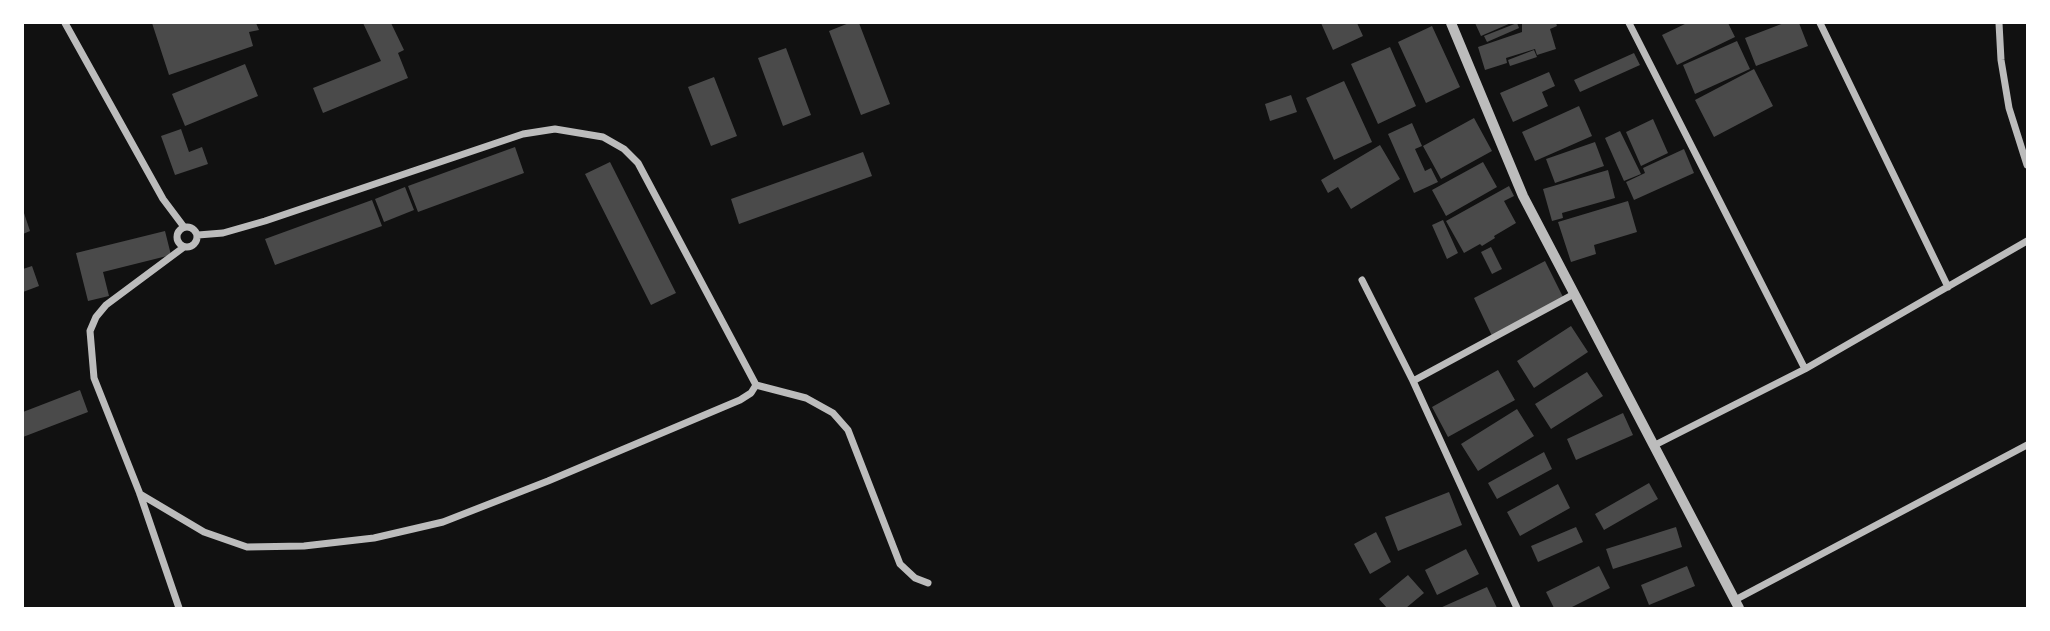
<!DOCTYPE html>
<html>
<head>
<meta charset="utf-8">
<style>
  body { margin:0 }
  #map { position:relative; width:2050px; height:631px; overflow:hidden; background:#111; font-family:"DejaVu Sans",sans-serif }
  canvas { display:block }
  .frame { position:absolute; inset:0; border:24px solid #fff; pointer-events:none }
</style>
</head>
<body>
<div id="map">
<canvas width="2050" height="631"></canvas>
<div class="frame"></div>
</div>
<script>
const ctx = document.querySelector('canvas').getContext('2d');
ctx.lineJoin = 'round';
function fillPath(path, color) {
  ctx.fillStyle = color;
  ctx.fill(path, 'evenodd');
}
function shape(rows) {
  const path = new Path2D();
  for (const r of rows) {
    if (r.length === 3) {
      path.moveTo(r[0] + r[2], r[1]);
      path.arc(r[0], r[1], r[2], 0, 2 * Math.PI);
      continue;
    }
    path.moveTo(r[0], r[1]);
    for (let i = 2; i < r.length; i += 2) path.lineTo(r[i], r[i + 1]);
  }
  return path;
}
function trace(path, color, width, dash) {
  ctx.strokeStyle = color;
  ctx.lineWidth = width;
  ctx.lineCap = dash ? 'butt' : 'round';
  ctx.setLineDash(dash || []);
  ctx.stroke(path);
}
const building = shape([
  [152,23,256,23,259,30,249,32,253,46,169,75],
  [363,23,391,23,404,50,398,53,408,78,323,113,313,88,381,61],
  [849,23,859,23,890,104,861,115,829,31],
  [1321,23,1357,23,1363,36,1333,50],
  [1475,23,1511,23,1481,36],
  [1517,23,1519,28,1487,42,1484,36],
  [1522,23,1556,23,1557,26,1550,29,1556,49,1537,55,1535,49,1506,58,1507,63,1485,70,1478,47,1522,32],
  [1687,23,1728,23,1735,37,1677,65,1662,35],
  [1784,23,1799,23,1808,46,1756,66,1745,38],
  [1432,26,1460,87,1426,103,1398,42],
  [1737,41,1750,69,1695,94,1683,65],
  [1390,47,1416,106,1378,124,1351,64],
  [786,48,811,115,783,126,758,58],
  [1534,50,1537,57,1510,66,1508,60],
  [1634,53,1640,65,1580,92,1574,80],
  [245,64,258,96,185,126,172,94],
  [1754,69,1773,106,1714,137,1695,100],
  [1549,72,1555,86,1542,92,1548,106,1513,122,1500,93],
  [714,77,737,136,711,146,688,87],
  [1344,81,1372,142,1334,160,1306,98],
  [1291,95,1297,112,1270,121,1265,104],
  [1579,106,1592,136,1535,161,1522,132],
  [1474,118,1492,151,1441,179,1423,146],
  [1653,119,1668,153,1641,166,1626,132],
  [1412,123,1422,146,1415,149,1425,171,1431,168,1438,182,1414,193,1388,134],
  [181,129,189,152,202,147,208,164,175,175,161,136],
  [1620,131,1641,174,1624,181,1605,138],
  [1595,142,1604,166,1555,183,1546,159],
  [1380,145,1400,179,1351,209,1338,187,1328,193,1321,180],
  [515,147,524,173,418,212,408,186],
  [1684,149,1694,173,1634,200,1626,182,1645,173,1643,168],
  [863,152,872,176,739,224,731,199],
  [610,162,676,293,651,305,585,174],
  [1483,162,1497,187,1446,216,1432,190],
  [1608,170,1615,198,1562,213,1563,218,1552,221,1543,189],
  [1509,186,1514,196,1504,201,1516,223,1494,236,1495,238,1482,246,1480,244,1464,253,1446,221],
  [405,187,414,210,384,222,375,199],
  [372,200,382,226,275,265,265,239],
  [1628,201,1637,232,1594,245,1596,254,1571,262,1558,222],
  [23,210,30,231,23,234],
  [1443,220,1458,253,1447,259,1432,225],
  [165,231,171,255,103,272,109,296,88,301,76,253],
  [1491,247,1502,269,1492,274,1481,252],
  [1545,261,1564,299,1492,336,1474,298],
  [32,266,39,286,23,292,23,269],
  [1571,326,1588,352,1534,388,1517,361],
  [1498,370,1515,400,1448,437,1432,407],
  [1587,372,1603,396,1551,429,1535,404],
  [80,390,88,412,23,437,23,412],
  [1517,409,1534,436,1478,471,1461,444],
  [1623,413,1633,435,1576,460,1567,439],
  [1544,452,1552,469,1497,499,1488,483],
  [1649,483,1658,499,1604,530,1595,514],
  [1558,484,1570,508,1520,536,1507,512],
  [1449,492,1462,525,1398,551,1385,517],
  [1576,527,1583,542,1538,562,1531,546],
  [1676,527,1682,547,1613,569,1606,549],
  [1376,532,1391,562,1370,574,1354,544],
  [1466,549,1479,574,1437,595,1425,570],
  [1599,566,1610,588,1570,608,1554,608,1546,592],
  [1687,566,1695,586,1649,605,1641,585],
  [1408,575,1424,593,1406,608,1387,608,1379,599],
  [1487,587,1497,608,1440,608]
]);
const minor = shape([
  [65,23,163,199,184,227],
  [1629,23,1805,369],
  [1820,23,1948,287],
  [1999,23,2001,60,2009,108,2027,165],
  [187,237,10],
  [198,235,223,233,265,221,523,134,555,129,603,137,624,149,638,163,756,385],
  [1362,280,1413,381,1517,608],
  [1413,381,1574,294],
  [756,385,806,398,833,413,848,430,900,564,915,578,928,583],
  [1655,445,1805,369,2027,241],
  [140,494,204,532,247,547,304,546,374,538,443,522,548,481,740,400,751,393,756,385],
  [1735,600,2027,445],
  [179,608,140,494,94,378,90,331,96,317,106,305,184,247]
]);
const tertiary = shape([
  [1451,23,1523,196,1739,608]
]);
fillPath(building, '#4a4a4a');
trace(minor, '#bcbcbc', 7);
trace(tertiary, '#bcbcbc', 10);
</script>
</body>
</html>
